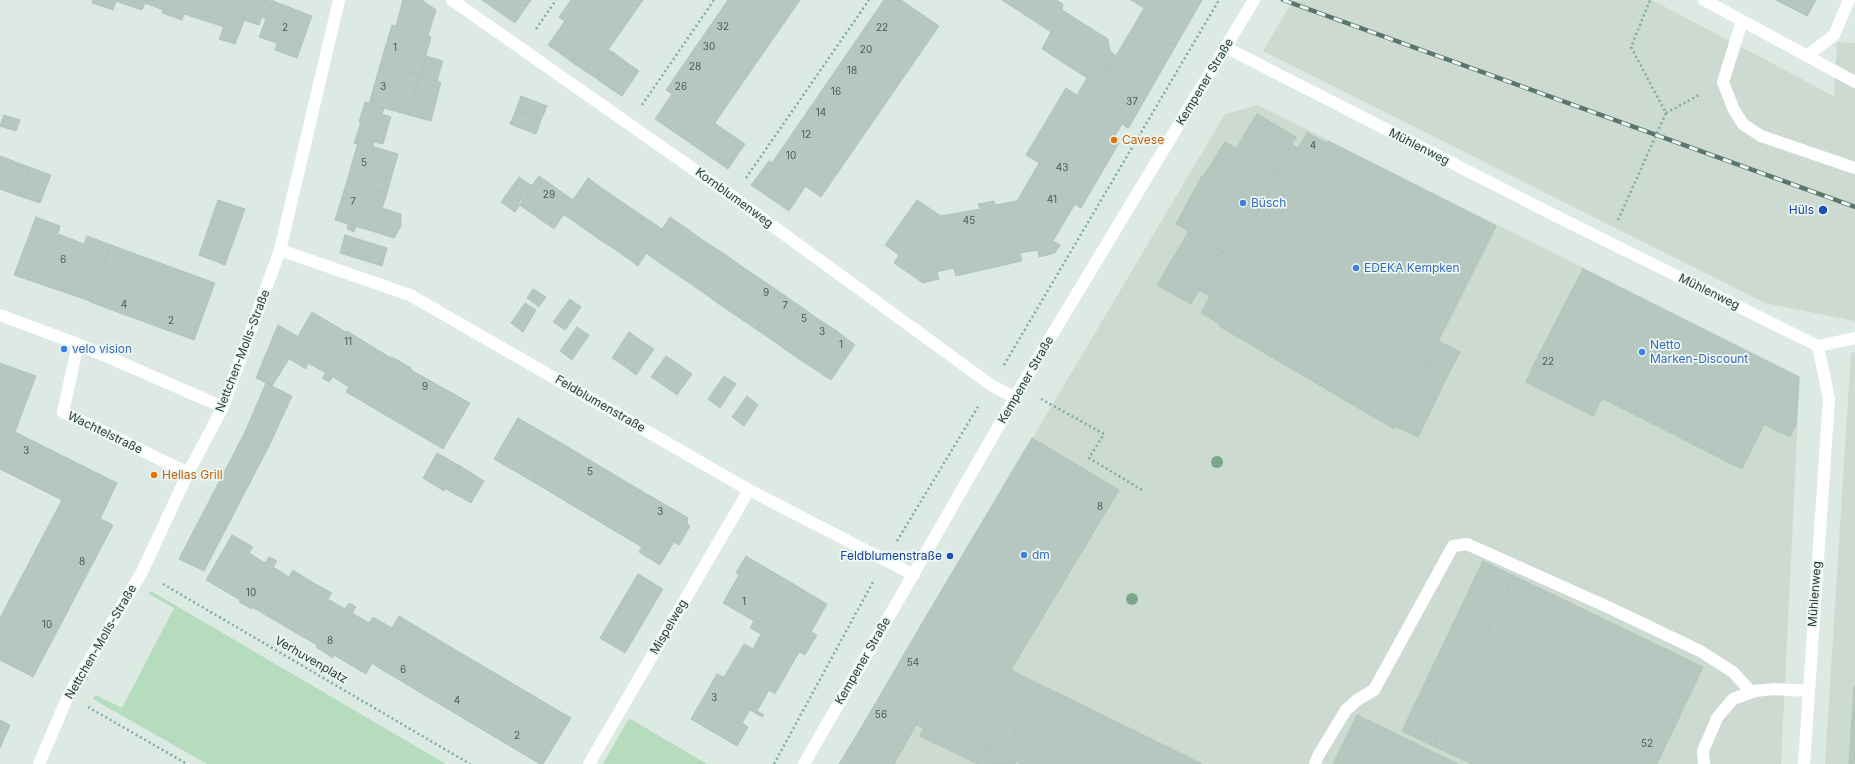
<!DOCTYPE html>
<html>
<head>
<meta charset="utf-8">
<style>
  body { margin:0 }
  canvas { display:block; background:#ddeae4 }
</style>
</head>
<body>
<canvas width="1855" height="764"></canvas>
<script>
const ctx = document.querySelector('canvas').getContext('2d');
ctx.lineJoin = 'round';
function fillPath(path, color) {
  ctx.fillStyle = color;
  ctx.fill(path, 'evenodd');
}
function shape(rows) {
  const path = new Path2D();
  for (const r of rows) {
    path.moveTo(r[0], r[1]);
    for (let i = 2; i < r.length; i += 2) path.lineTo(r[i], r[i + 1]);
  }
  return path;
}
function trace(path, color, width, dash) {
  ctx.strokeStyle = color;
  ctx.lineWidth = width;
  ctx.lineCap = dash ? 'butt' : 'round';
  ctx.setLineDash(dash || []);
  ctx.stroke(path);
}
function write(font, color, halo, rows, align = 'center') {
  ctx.font = font + ' Inter,sans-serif';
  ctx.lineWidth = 3.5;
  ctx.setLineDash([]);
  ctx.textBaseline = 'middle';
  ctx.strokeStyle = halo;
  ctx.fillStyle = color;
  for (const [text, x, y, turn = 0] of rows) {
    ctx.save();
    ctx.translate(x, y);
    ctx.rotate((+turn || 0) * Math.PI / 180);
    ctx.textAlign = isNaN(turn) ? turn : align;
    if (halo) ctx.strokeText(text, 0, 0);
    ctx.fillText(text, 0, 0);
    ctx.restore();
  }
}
const built = shape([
  [1293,0,1652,0,1834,96,1837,42,1855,43,1855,321,1765,303,1263,51],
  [1258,105,1800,376,1781,764,839,764,1225,114],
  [1851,352,1855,353,1855,764,1825,764]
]);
const green = shape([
  [151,591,446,764,207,764,93,699,96,695,122,708,174,608,149,594],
  [629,718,707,764,603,764]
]);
const building = shape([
  [93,0,122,0,121,3,116,1,113,10,92,3,93,0],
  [122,0,167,0,163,10,145,3,142,10,121,3,122,0],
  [167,0,234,0,224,27,184,14,182,20,162,13,167,0],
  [234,0,252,0,235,44,219,39,234,0],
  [252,0,273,1,266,19,262,17,259,25,244,20,252,0],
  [403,0,422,0,436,10,428,36,396,26,403,0],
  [482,0,531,0,515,23,482,0],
  [571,0,643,0,608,50,559,17,571,0],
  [728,0,800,0,714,124,666,90,728,0],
  [884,0,901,0,939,26,821,197,772,163,884,0],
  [1002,0,1056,0,1063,4,1062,10,1108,39,1110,51,1116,56,1108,69,1002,0],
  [1131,0,1202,0,1175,47,1136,22,1144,8,1131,0],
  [1776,0,1816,0,1807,16,1776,0],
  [273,1,312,16,297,58,275,50,277,43,259,37,273,1],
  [565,21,578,29,561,54,548,45,565,21],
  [1136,22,1175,47,1148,94,1108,69,1136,22],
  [392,25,431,37,420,76,380,65,392,25],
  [578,29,590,38,573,63,561,54,578,29],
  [1051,32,1108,69,1101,81,1095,77,1087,78,1042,49,1051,32],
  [590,38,602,46,585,71,573,63,590,38],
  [602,46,614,53,596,78,585,71,602,46],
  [614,53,626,62,608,87,596,78,614,53],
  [426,56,443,61,437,81,420,76,426,56],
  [626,62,639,71,622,96,608,87,626,62],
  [380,65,420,76,409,115,369,104,380,65],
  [1108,69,1148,94,1129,127,1089,102,1108,69],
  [420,76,441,82,431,121,409,115,420,76],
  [1095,77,1101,81,1089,102,1077,95,1087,78,1095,77],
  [1066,88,1078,96,1039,163,1026,155,1066,88],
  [672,94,745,144,728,169,655,119,672,94],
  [521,96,547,106,541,120,516,110,521,96],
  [1078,96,1129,127,1128,128,1122,124,1113,139,1119,143,1081,208,1075,204,1053,241,1060,245,1055,253,1039,257,1038,250,1020,253,1022,261,956,276,954,268,937,272,939,279,923,283,894,263,899,255,885,245,917,200,941,216,980,209,978,204,994,201,995,205,1017,201,1078,96],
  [365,102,384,108,382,114,391,117,387,130,359,122,365,102],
  [516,110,541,120,536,134,510,124,516,110],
  [1257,114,1296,137,1276,171,1236,149,1257,114],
  [4,115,20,120,16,131,0,126,4,115],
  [361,122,387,130,383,144,374,142,373,146,358,142,357,144,354,143,361,122],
  [1307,133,1327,143,1328,141,1496,226,1394,429,1219,326,1220,324,1201,313,1210,296,1199,290,1222,251,1232,257,1280,174,1276,171,1291,144,1298,148,1307,133],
  [358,142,398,154,387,193,347,181,358,142],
  [1225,142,1280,174,1232,257,1176,224,1202,176,1203,177,1225,142],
  [0,156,29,167,19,196,0,189,0,156],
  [769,161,805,187,789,211,751,185,769,161],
  [29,167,51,175,40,203,19,196,29,167],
  [539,176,573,200,554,229,518,204,539,176],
  [519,177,532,186,515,212,501,202,519,177],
  [588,178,606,191,582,227,563,214,588,178],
  [347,181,387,193,375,232,335,220,347,181],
  [606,191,625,204,600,240,582,227,606,191],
  [218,200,245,209,225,265,199,255,218,200],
  [625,204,644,217,619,252,600,240,625,204],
  [382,208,401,214,401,226,394,238,375,232,382,208],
  [36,217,60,226,58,234,84,244,87,236,111,245,90,301,14,275,36,217],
  [644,217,662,229,638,266,619,252,644,217],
  [670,217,689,230,664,266,646,253,670,217],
  [348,224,356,226,354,232,347,229,348,224],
  [689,230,707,243,682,278,664,266,689,230],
  [1189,231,1222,251,1191,304,1157,285,1189,231],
  [345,235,387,248,382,266,340,253,345,235],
  [707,243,726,255,701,291,682,278,707,243],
  [111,245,215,283,194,340,90,302,111,245],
  [726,255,744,268,719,304,701,291,726,255],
  [744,268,762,280,738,317,719,304,744,268],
  [1583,269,1790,373,1742,469,1534,364,1583,269],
  [762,280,781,293,756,329,738,317,762,280],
  [533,289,546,297,539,307,527,298,533,289],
  [781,293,800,306,775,342,756,329,781,293],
  [570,299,581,307,565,330,553,322,570,299],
  [525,303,536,310,523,332,511,323,525,303],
  [800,306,818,319,793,355,775,342,800,306],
  [312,312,346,332,347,331,391,358,365,403,346,392,349,387,333,377,329,382,322,378,326,373,308,363,306,369,286,357,312,312],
  [818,319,837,331,811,367,793,355,818,319],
  [278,325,297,336,286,357,289,359,272,386,256,378,278,325],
  [577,327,589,335,572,360,560,351,577,327],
  [837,331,855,345,831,380,811,367,837,331],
  [629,332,640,340,623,365,612,358,629,332],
  [640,340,654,349,636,375,623,365,640,340],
  [1438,341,1460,352,1447,377,1425,366,1438,341],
  [666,356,678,364,663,385,651,377,666,356],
  [392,357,411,368,411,370,470,403,443,449,365,403,392,357],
  [0,363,36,376,15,432,117,483,100,519,0,469,0,363],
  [678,364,692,374,677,395,663,385,678,364],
  [1534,364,1602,398,1593,416,1526,382,1534,364],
  [1425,366,1447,377,1418,437,1395,426,1425,366],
  [1790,373,1799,377,1796,425,1790,437,1764,424,1790,373],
  [724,376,736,384,720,408,708,399,724,376],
  [266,383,292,396,269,446,245,432,266,383],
  [747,396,758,405,744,426,732,417,747,396],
  [518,418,556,440,532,481,494,459,518,418],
  [245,432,269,446,204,571,179,559,245,432],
  [1032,438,1119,490,1011,670,921,625,1032,438],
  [556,440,640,490,615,531,532,481,556,440],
  [437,453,460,466,444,491,423,478,437,453],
  [460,466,484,481,471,503,446,489,460,466],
  [640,490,688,518,687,524,690,526,679,545,674,542,660,565,639,552,642,547,615,531,640,490],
  [62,500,113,525,33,677,0,660,0,618,62,500],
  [232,535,253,547,249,553,265,563,269,557,277,561,273,567,289,577,293,570,312,582,286,627,252,607,252,609,239,602,240,600,206,580,232,535],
  [746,556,827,604,811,632,817,635,805,655,799,652,775,694,769,690,757,711,764,715,762,717,750,710,742,723,748,727,737,746,691,719,717,674,724,677,744,644,753,649,761,634,750,628,754,621,723,603,739,575,736,573,746,556],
  [1483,561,1514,576,1433,746,1402,731,1483,561],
  [638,574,663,589,625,653,600,638,638,574],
  [1514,576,1703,667,1657,764,1472,764,1433,746,1514,576],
  [312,582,332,593,328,599,345,609,349,603,356,607,352,613,369,623,373,617,392,628,366,674,334,655,333,658,316,647,317,645,286,627,312,582],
  [399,616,444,643,416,690,371,663,399,616],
  [921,625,1039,684,1003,755,881,694,921,625],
  [444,643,571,718,543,764,540,764,416,690,444,643],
  [1039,684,1103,715,1202,764,1021,764,1003,755,1039,684],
  [1854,686,1855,764,1849,764,1854,686],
  [881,694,922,714,901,752,861,728,881,694],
  [922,714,987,747,978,764,920,736,924,728,916,725,922,714],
  [1357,715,1458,764,1333,764,1357,715],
  [0,720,10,725,0,748,0,720],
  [861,728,901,752,894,764,839,764,861,728],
  [987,747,1016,761,1015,764,978,763,987,747]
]);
const path = shape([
  [536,29,556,0],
  [642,105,714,0],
  [1666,113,1701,94],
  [746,178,869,0],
  [1618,220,1666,113,1631,47,1650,0],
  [1004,365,1219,0],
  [1041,399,1104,434,1089,458,1142,490],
  [897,541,979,405],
  [163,584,470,764],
  [88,707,187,764],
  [774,764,874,580]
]);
const minor = shape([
  [452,0,733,197,991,385,1015,398],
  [1704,0,1855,82],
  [1742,21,1723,82,1734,110,1743,124,1761,136,1855,168],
  [1225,47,1550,213,1818,346,1829,399,1804,764],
  [1807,56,1834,35,1849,0],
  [280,250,410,295,749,490,914,575],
  [0,315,78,344,63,412,188,473],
  [78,344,223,407],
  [1818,346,1855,338],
  [39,764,68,696,142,572,188,473,223,407,280,250,339,0],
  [589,764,749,490],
  [804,764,1035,363,1254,0],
  [1315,764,1318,756,1346,710,1357,700,1374,690,1453,546,1467,544,1610,608,1700,651,1733,672,1751,692],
  [1704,764,1703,751,1717,718,1733,699,1755,691,1774,689,1809,691]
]);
const rail = shape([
  [1283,0,1855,207]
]);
const trees = [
  [1217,462],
  [1132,599]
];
const markers = [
  [1114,140,4,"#e8710a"],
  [1243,203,4,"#3f7fe0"],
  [1823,210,5,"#1a4fb4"],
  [1356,268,4,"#3f7fe0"],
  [64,349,4,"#3f7fe0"],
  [1642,352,4,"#3f7fe0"],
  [154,475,4,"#e8710a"],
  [1024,555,4,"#3f7fe0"],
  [950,556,4,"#1a4fb4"]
];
const numberNames = [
  ["32",723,27],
  ["2",285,28],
  ["22",882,28],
  ["30",709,47],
  ["1",395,48],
  ["20",866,50],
  ["28",695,67],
  ["18",852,71],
  ["3",383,87],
  ["26",681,87],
  ["16",836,92],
  ["37",1132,102],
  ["14",821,113],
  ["12",806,135],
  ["4",1313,146],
  ["10",791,156],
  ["5",364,163],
  ["43",1062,168],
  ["29",549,195],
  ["41",1052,200],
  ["7",353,202],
  ["45",969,221],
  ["6",63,260],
  ["9",766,293],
  ["4",124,305],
  ["7",785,306],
  ["5",804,319],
  ["2",171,321],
  ["3",822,332],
  ["11",348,342],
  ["1",841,345],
  ["22",1548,362],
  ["9",425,387],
  ["3",26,451],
  ["5",590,472],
  ["8",1100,507],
  ["3",660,512],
  ["8",82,562],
  ["10",251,593],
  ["1",744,602],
  ["10",47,625],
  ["8",330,641],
  ["54",913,663],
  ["6",403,670],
  ["3",714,698],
  ["4",457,701],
  ["56",881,715],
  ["2",517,736],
  ["52",1647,744]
];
const streetNames = [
  ["Kempener Straße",1205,82,-59],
  ["Mühlenweg",1419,147,27],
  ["Kornblumenweg",734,198,36],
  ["Mühlenweg",1709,292,26],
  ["Nettchen-Molls-Straße",243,351,-69],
  ["Kempener Straße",1026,380,-60],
  ["Feldblumenstraße",600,404,30],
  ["Wachtelstraße",105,433,26],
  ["Mühlenweg",1815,594,-86],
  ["Mispelweg",669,627,-60],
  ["Nettchen-Molls-Straße",101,642,-60],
  ["Verhuvenplatz",311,660,30],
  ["Kempener Straße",863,661,-60]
];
const foodNames = [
  ["Cavese",1122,140],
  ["Hellas Grill",162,475]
];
const shopNames = [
  ["Büsch",1251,203],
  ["EDEKA Kempken",1364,268],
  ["Netto",1650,345],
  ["Marken-Discount",1650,359],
  ["velo vision",72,349],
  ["dm",1032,555]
];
const transitNames = [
  ["Hüls",1814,210],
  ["Feldblumenstraße",942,556]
];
fillPath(built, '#ccdad2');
fillPath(green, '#b5dcbd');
fillPath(building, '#b6c7bf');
trace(building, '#b0c3ba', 1);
trace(path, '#7dae9c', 2.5, [2, 3]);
trace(minor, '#fff', 12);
trace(rail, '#59766c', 4.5);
trace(rail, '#eef7f2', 3, [9]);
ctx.fillStyle = '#79a78a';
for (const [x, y] of trees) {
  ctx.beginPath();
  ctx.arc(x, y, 6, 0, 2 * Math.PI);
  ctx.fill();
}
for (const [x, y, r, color] of markers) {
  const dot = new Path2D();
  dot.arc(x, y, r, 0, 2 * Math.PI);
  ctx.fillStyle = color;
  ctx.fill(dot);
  trace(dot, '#eef7f2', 1.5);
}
write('10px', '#455d54', null, numberNames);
write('12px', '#1f3a31', '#eef7f2', streetNames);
write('12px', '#c56008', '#eef7f2', foodNames, 'left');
write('12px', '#366cbe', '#eef7f2', shopNames, 'left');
write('12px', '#164399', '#eef7f2', transitNames, 'right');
</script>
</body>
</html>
